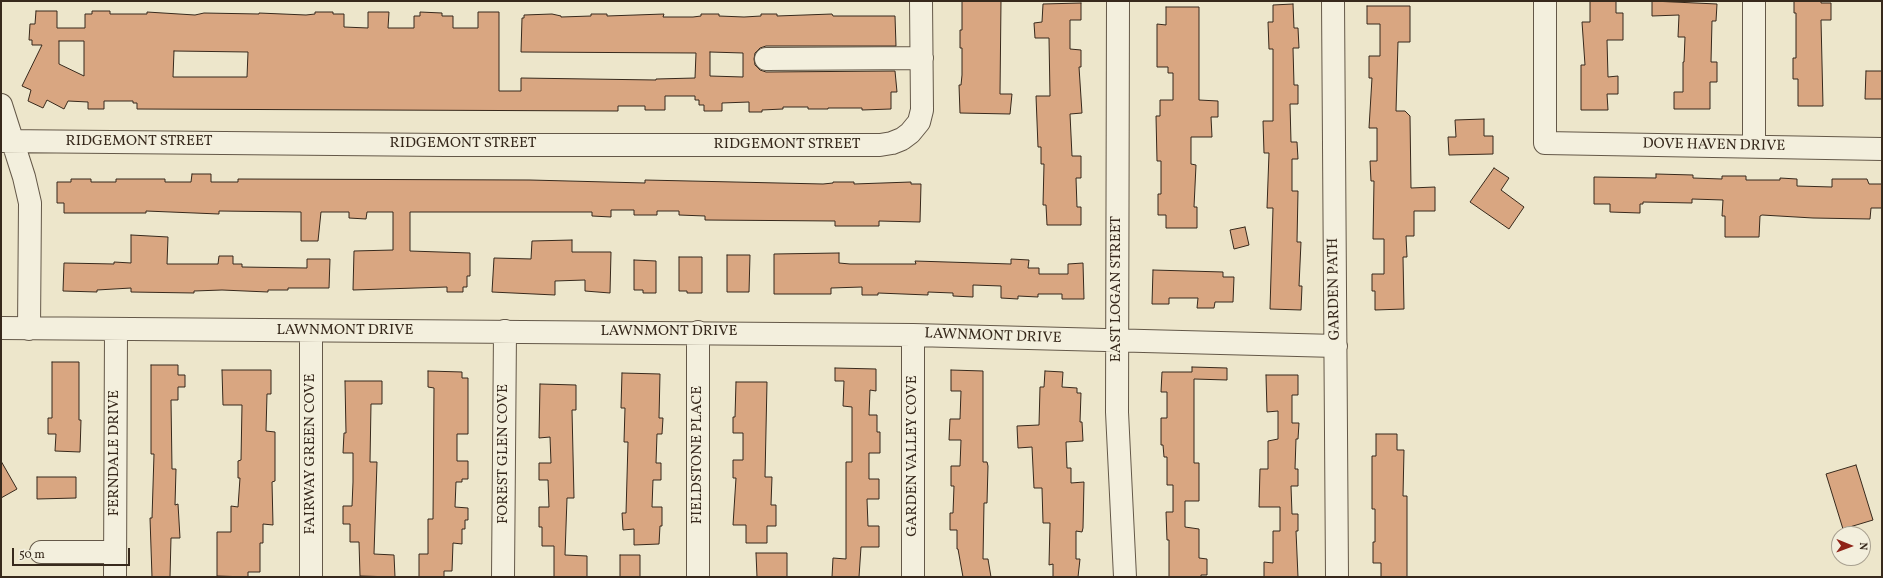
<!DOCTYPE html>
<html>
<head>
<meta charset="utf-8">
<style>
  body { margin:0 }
  #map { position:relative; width:1883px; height:578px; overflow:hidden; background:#ede6cb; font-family:Vollkorn,serif }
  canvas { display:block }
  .frame { position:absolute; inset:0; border:2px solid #37291c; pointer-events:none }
  .north { position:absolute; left:1831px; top:526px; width:40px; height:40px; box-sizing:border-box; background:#f3efdd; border:1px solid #a8a090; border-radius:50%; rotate:91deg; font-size:11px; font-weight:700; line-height:16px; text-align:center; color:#37291c }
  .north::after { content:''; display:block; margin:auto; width:14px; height:18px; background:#8f2418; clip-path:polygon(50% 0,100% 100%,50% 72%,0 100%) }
  .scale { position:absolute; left:12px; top:548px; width:118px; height:18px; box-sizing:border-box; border:2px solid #37291c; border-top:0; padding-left:5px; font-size:12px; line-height:14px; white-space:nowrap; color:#37291c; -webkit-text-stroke:3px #f3efdd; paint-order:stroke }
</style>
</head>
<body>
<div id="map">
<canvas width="1883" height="578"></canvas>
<div class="frame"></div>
<div class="north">N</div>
<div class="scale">50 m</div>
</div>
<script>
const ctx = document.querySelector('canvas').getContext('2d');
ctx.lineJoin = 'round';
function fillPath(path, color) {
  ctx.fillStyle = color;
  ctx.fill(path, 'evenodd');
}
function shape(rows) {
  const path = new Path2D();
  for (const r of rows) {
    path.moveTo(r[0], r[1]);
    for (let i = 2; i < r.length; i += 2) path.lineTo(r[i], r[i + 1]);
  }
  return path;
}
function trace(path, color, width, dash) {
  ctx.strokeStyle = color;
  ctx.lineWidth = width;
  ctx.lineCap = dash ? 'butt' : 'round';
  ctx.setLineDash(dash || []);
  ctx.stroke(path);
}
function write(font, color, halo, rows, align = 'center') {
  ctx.font = font + ' Vollkorn,serif';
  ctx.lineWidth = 3;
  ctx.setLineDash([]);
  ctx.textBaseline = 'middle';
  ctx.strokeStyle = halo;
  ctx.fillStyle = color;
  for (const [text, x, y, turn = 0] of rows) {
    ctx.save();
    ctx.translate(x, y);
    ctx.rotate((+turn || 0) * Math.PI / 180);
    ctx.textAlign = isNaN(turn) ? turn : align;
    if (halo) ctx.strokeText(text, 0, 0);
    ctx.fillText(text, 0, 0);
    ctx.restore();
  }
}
const building = shape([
  [962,1,1001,1,1000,94,1012,94,1010,114,960,113,959,85,961,85,962,75,962,48,960,48,960,30,962,30,962,1],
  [1590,1,1616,1,1616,13,1623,13,1623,40,1607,40,1608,77,1618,76,1618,94,1607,94,1608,110,1581,110,1581,65,1585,65,1582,22,1590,22,1590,1],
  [1652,1,1717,4,1716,21,1712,21,1711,62,1717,62,1717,82,1710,82,1710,109,1674,109,1674,92,1683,92,1683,62,1684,62,1685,37,1678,37,1679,15,1652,16,1652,1],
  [1794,1,1821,1,1821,3,1831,3,1831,20,1821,20,1823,106,1798,106,1798,79,1793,79,1793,58,1796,58,1796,13,1794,13,1794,1],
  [1081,3,1081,20,1070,20,1070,49,1081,50,1081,67,1079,67,1082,113,1070,114,1072,156,1081,156,1081,178,1076,178,1077,207,1081,207,1081,225,1047,225,1046,205,1043,205,1044,164,1041,164,1041,147,1038,147,1036,96,1050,96,1049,38,1035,38,1034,23,1042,22,1043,4,1081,3],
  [1293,4,1294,28,1298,28,1299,48,1293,48,1294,85,1298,85,1298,104,1290,104,1291,142,1297,142,1298,159,1292,159,1292,191,1298,191,1297,242,1301,242,1299,286,1302,286,1301,310,1270,309,1273,208,1267,208,1269,153,1264,153,1263,121,1273,121,1273,49,1269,49,1268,22,1273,22,1273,5,1293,4],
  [1367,6,1410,6,1410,42,1398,42,1396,111,1405,111,1410,116,1411,188,1435,187,1435,211,1414,211,1414,236,1406,236,1407,257,1403,257,1404,309,1375,310,1375,291,1372,291,1372,274,1384,274,1384,239,1373,239,1374,181,1371,181,1370,161,1377,161,1377,128,1369,128,1372,78,1369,78,1369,56,1380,56,1380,24,1367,24,1367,6],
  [1166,7,1199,7,1199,100,1218,101,1218,117,1211,117,1212,137,1191,137,1191,164,1196,165,1194,207,1197,207,1197,228,1166,228,1166,215,1158,215,1158,194,1161,194,1161,161,1157,161,1156,116,1160,116,1160,100,1173,100,1173,73,1168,73,1168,67,1157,67,1157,24,1166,25,1166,7],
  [36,11,57,11,57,28,85,28,85,14,92,14,92,11,110,11,110,14,147,14,147,12,195,15,204,13,259,14,259,13,306,15,315,14,315,12,333,12,333,14,344,14,344,27,368,28,368,12,389,12,388,28,414,28,414,16,420,16,420,12,442,13,442,16,453,16,453,28,478,28,478,12,499,12,499,91,521,91,521,78,656,80,656,79,695,78,696,53,521,52,522,18,524,18,524,15,552,14,561,16,561,17,591,16,591,14,607,14,607,16,664,14,663,17,693,17,701,16,701,14,719,14,719,16,744,17,761,16,761,14,777,14,777,16,832,14,833,16,895,16,896,46,766,46,760,48,755,53,754,59,755,65,760,70,766,72,895,71,897,92,891,92,891,109,862,110,862,108,828,108,828,109,808,109,808,107,783,107,783,109,762,110,762,112,749,112,749,102,722,103,722,111,704,111,704,105,699,105,699,100,695,100,695,96,665,96,665,110,645,110,645,106,618,106,618,111,137,109,137,103,133,103,133,101,104,101,104,109,88,109,88,102,68,101,64,109,47,100,43,108,28,101,31,90,22,86,42,45,32,45,32,40,29,40,30,24,35,24,36,11],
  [59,41,84,41,84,76,59,64,59,41],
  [174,51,248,52,247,77,173,77,174,51],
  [710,52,743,53,743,77,710,76,710,52],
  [1866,71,1882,71,1882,99,1865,99,1866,71],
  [1484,119,1484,136,1493,136,1493,154,1449,155,1448,137,1456,137,1455,120,1484,119],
  [1494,168,1509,178,1501,190,1524,207,1509,229,1470,202,1494,168],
  [192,174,211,174,211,182,238,182,238,179,530,180,645,183,645,180,823,184,833,183,833,182,854,182,854,184,911,182,911,184,921,184,920,222,879,221,879,226,835,226,835,221,705,220,705,216,679,215,679,211,657,211,657,215,634,215,634,210,611,210,611,217,592,216,592,212,410,212,410,251,470,253,470,276,467,276,467,287,463,287,463,292,447,292,447,287,353,290,354,251,393,250,393,212,367,212,366,219,349,218,349,212,321,212,318,241,301,241,301,212,219,211,219,214,146,211,146,213,64,213,64,203,57,203,57,182,71,182,71,179,91,179,91,182,116,182,116,179,165,179,165,182,191,182,192,174],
  [1656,174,1693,175,1693,178,1722,179,1722,176,1746,176,1746,180,1780,180,1780,178,1797,179,1797,186,1832,187,1832,179,1867,179,1869,184,1882,184,1882,208,1871,208,1870,219,1813,218,1762,215,1760,216,1759,237,1725,237,1725,216,1722,216,1723,200,1692,199,1692,203,1643,202,1643,204,1640,204,1640,213,1610,212,1610,204,1594,204,1594,177,1656,178,1656,174],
  [1245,227,1249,245,1234,249,1230,230,1245,227],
  [131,235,168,237,167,264,218,264,219,256,233,256,233,264,242,264,242,267,307,268,307,259,330,259,329,288,288,288,288,290,268,290,268,292,222,290,194,291,194,293,131,292,131,288,97,290,97,292,63,291,64,263,114,264,114,262,131,263,131,235],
  [572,240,572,252,611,252,610,293,585,291,585,280,555,281,555,295,492,292,494,258,531,259,532,241,572,240],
  [839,253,839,263,850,264,916,264,915,261,1011,264,1011,259,1029,260,1028,268,1039,268,1039,274,1068,274,1068,264,1083,263,1084,299,1062,299,1062,294,1038,294,1038,297,1018,296,1018,299,1001,298,1001,286,973,285,973,297,953,296,953,293,928,292,928,295,878,293,878,295,862,295,862,287,831,288,831,294,774,294,774,254,839,253],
  [727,255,750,255,749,292,727,292,727,255],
  [679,257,702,257,702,293,687,293,687,291,679,291,679,257],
  [634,260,656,261,656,293,643,293,643,290,634,290,634,260],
  [1153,270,1223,272,1223,277,1234,277,1233,302,1215,302,1214,308,1197,308,1198,298,1169,298,1169,304,1152,304,1153,270],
  [52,362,79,362,79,420,81,420,80,452,55,451,56,434,48,434,48,418,52,418,52,362],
  [151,365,178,365,178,375,185,375,185,387,178,387,178,400,171,400,172,469,176,469,175,505,178,504,180,538,171,538,170,577,152,577,150,518,152,518,154,454,151,454,151,365],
  [1192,367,1227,368,1227,380,1194,379,1194,463,1199,463,1199,501,1185,501,1185,527,1199,529,1199,558,1207,559,1207,575,1201,575,1201,577,1169,577,1169,540,1167,540,1166,512,1173,512,1173,485,1167,485,1167,457,1164,457,1163,445,1161,445,1161,418,1167,418,1167,392,1161,392,1162,372,1192,372,1192,367],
  [835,368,876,369,876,391,870,390,869,415,877,415,877,432,880,432,880,453,869,453,869,479,879,479,879,499,867,499,868,526,879,526,879,547,861,547,859,577,832,577,833,558,846,559,846,462,852,462,852,407,843,406,844,381,835,381,835,368],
  [222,370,271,370,271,394,267,394,266,431,275,432,275,481,272,482,273,525,263,524,263,543,260,543,260,572,248,572,248,577,217,576,217,532,231,532,231,506,238,507,240,478,238,478,238,461,241,460,242,405,223,405,222,370],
  [951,370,983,371,983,462,987,462,988,466,987,503,984,503,983,559,988,559,991,577,963,577,958,549,957,549,957,530,950,530,950,513,953,513,954,486,951,486,951,466,960,466,961,440,949,440,950,419,960,419,961,391,951,391,951,370],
  [428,371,462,372,462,378,468,378,468,434,457,434,457,461,468,461,468,479,462,479,462,482,456,482,455,507,468,508,468,520,465,520,465,529,462,529,462,544,453,543,452,571,444,571,444,577,419,577,419,554,428,554,428,519,433,519,434,388,428,387,428,371],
  [1045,371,1063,372,1062,387,1077,388,1077,393,1081,393,1080,422,1082,422,1083,441,1066,442,1067,468,1071,468,1071,483,1084,482,1083,528,1082,532,1076,531,1076,559,1080,559,1078,577,1053,577,1053,564,1049,565,1050,523,1043,523,1042,488,1034,488,1032,447,1018,448,1017,426,1039,425,1040,387,1044,387,1045,371],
  [622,373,660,374,659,418,663,418,662,434,657,434,656,463,661,463,661,480,653,480,652,507,662,507,662,526,660,526,659,544,634,545,634,529,623,530,622,513,626,513,628,442,624,442,625,408,621,408,622,373],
  [1266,375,1298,375,1298,395,1292,395,1292,423,1299,423,1298,439,1296,439,1295,469,1298,469,1298,486,1291,486,1292,514,1298,514,1298,531,1296,531,1298,577,1264,577,1264,562,1273,563,1273,531,1280,531,1280,507,1259,507,1260,469,1268,469,1268,441,1278,439,1278,411,1267,412,1266,375],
  [345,381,382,381,382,404,371,404,370,462,377,462,374,554,394,555,395,577,360,576,359,542,350,542,350,524,343,524,343,506,352,506,353,482,353,453,343,453,344,433,346,433,345,381],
  [736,382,767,382,765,477,772,477,771,505,776,505,776,526,767,526,767,543,746,543,746,525,733,525,736,478,733,478,733,460,743,460,743,433,733,433,733,417,735,417,736,382],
  [540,384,576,385,576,410,572,410,574,498,567,498,565,555,587,556,587,577,554,577,554,546,542,546,542,527,539,527,539,507,549,507,548,480,539,480,539,463,551,463,550,437,539,438,540,384],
  [1376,434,1397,434,1397,450,1404,450,1403,496,1407,496,1407,577,1381,577,1381,563,1373,563,1373,542,1375,542,1375,509,1372,509,1372,456,1376,456,1376,434],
  [1,461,17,489,1,498,1,461],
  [1856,465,1873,520,1843,529,1826,474,1856,465],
  [37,477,76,477,76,498,37,499,37,477],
  [756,553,787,553,787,577,757,577,756,553],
  [620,555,640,555,640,577,620,577,620,555]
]);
const minor = shape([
  [1118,1,1117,412,1125,577],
  [1333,1,1337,577],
  [1545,1,1545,143,1882,149],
  [766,59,922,58],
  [1,105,24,177,30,203,29,329],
  [1,141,446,145,880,145,892,143,902,139,910,133,919,122,922,110,921,1],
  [1754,146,1754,1],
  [1,328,913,335,1336,346],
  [311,331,311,577],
  [41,552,115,552],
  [115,577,116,329],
  [503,577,505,331],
  [698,577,698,332],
  [913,577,913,335]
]);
const streetNames = [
  ["RIDGEMONT STREET",139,142],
  ["RIDGEMONT STREET",463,144],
  ["RIDGEMONT STREET",787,145],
  ["DOVE HAVEN DRIVE",1714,146,1],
  ["EAST LOGAN STREET",1117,289,-90],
  ["GARDEN PATH",1335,289,-91],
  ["LAWNMONT DRIVE",345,331],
  ["LAWNMONT DRIVE",669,332],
  ["LAWNMONT DRIVE",993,337,2],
  ["FERNDALE DRIVE",115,453,-90],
  ["FAIRWAY GREEN COVE",311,454,-90],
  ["FOREST GLEN COVE",504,454,-90],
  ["FIELDSTONE PLACE",698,455,-90],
  ["GARDEN VALLEY COVE",913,456,-90]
];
fillPath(building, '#d9a681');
trace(building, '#37291c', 1);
trace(minor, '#645848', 24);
trace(minor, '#f3efdd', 22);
write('15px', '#37291c', '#f3efdd', streetNames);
</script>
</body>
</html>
